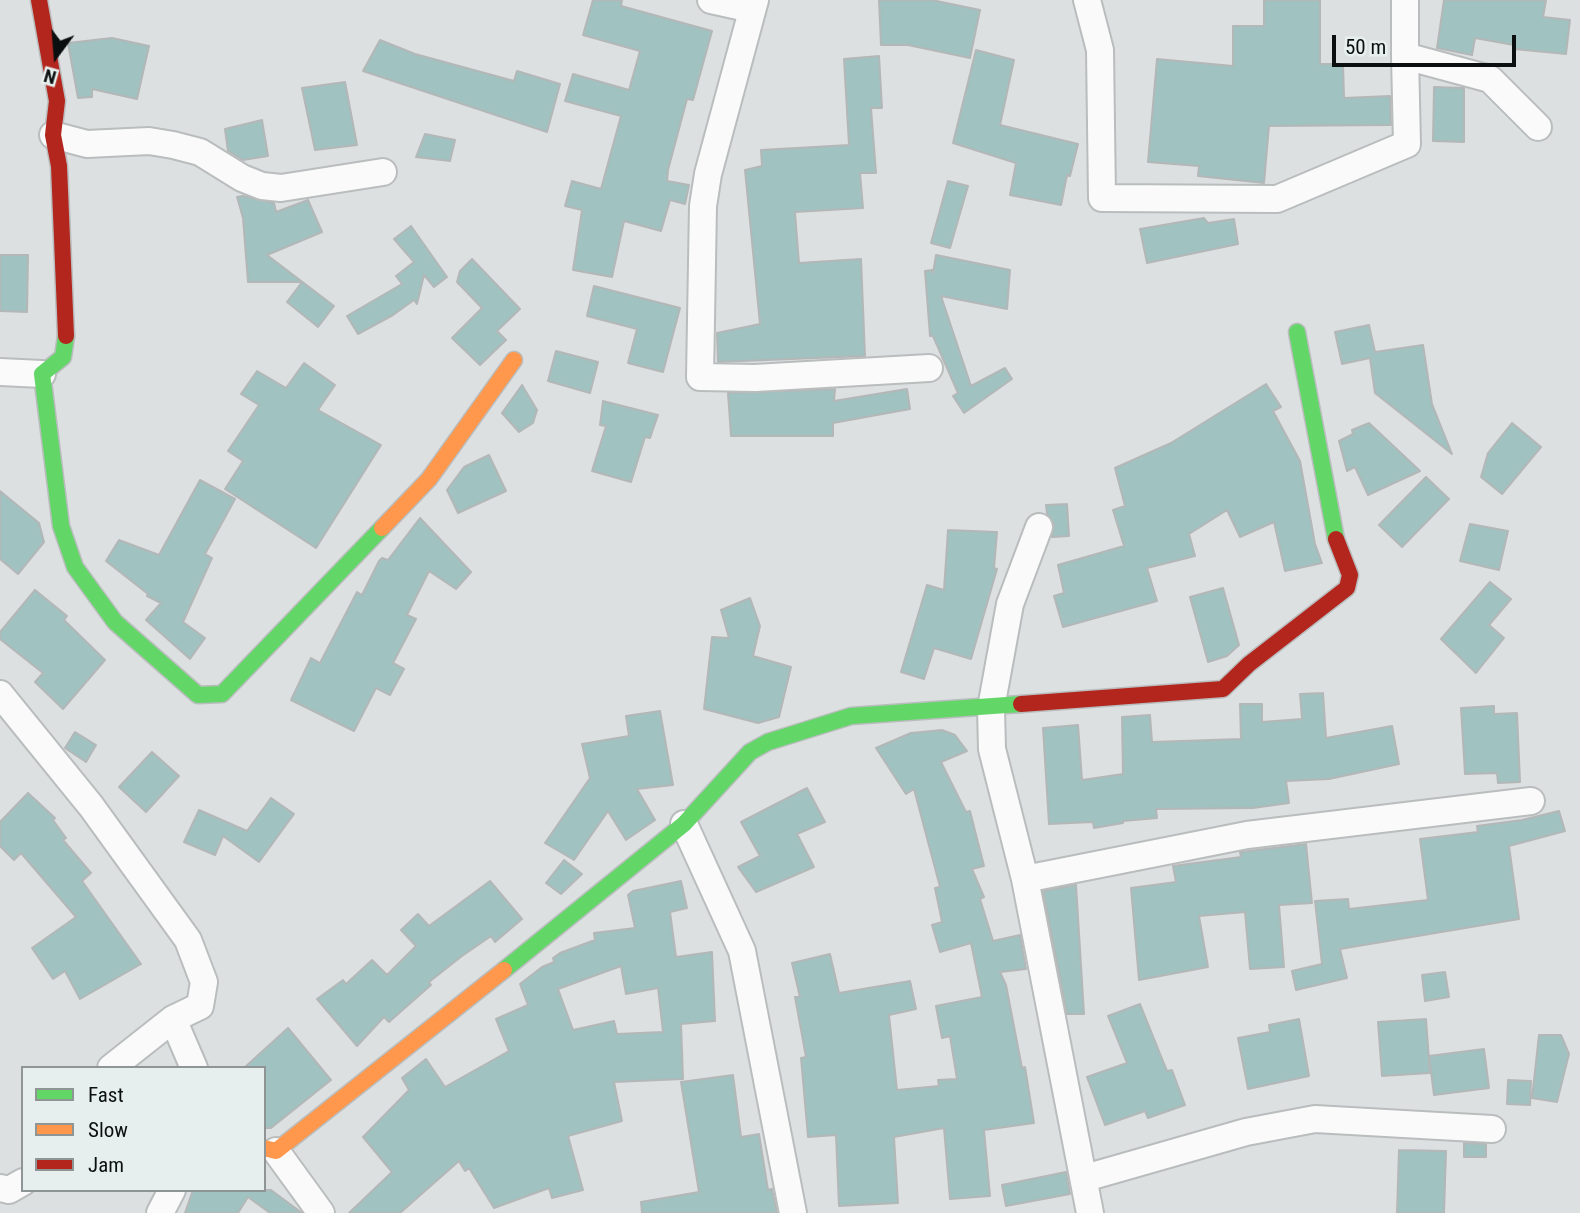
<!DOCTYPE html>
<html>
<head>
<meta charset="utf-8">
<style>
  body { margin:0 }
  #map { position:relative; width:1580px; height:1213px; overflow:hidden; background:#dce0e0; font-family:"Roboto Condensed",sans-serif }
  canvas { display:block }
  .legend { position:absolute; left:21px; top:1066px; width:245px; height:126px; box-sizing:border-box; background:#e7efee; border:2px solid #8f9595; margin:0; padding:9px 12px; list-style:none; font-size:21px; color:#0c0f0f }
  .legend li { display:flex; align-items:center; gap:14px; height:35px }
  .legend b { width:35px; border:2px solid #8f9595 }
  .north { position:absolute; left:21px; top:21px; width:70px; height:70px; -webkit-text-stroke:5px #e7efee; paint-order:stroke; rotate:196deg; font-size:19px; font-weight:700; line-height:28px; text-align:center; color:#0c0f0f }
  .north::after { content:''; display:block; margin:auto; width:24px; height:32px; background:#0c0f0f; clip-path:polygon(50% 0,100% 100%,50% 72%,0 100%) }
  .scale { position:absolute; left:1332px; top:35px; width:184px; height:32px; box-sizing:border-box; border:4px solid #0c0f0f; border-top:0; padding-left:9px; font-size:21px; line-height:24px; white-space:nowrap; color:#0c0f0f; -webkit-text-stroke:5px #e7efee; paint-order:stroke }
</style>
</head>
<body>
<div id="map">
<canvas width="1580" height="1213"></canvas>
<ul class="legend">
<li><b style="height:9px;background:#63d668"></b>Fast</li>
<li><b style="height:9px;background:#ff974d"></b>Slow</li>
<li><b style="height:9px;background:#b3261e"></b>Jam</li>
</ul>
<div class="north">N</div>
<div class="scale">50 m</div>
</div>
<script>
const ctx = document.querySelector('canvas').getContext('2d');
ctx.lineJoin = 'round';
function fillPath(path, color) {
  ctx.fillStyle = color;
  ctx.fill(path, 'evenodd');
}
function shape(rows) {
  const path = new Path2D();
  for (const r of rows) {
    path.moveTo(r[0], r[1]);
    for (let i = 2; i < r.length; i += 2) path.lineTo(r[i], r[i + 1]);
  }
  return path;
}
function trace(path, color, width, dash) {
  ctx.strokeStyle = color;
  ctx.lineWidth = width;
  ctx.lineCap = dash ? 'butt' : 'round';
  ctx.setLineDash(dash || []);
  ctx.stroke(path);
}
const building = shape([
  [593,0,622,0,621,6,712,31,693,100,687,99,668,170,667,181,689,185,685,204,670,200,661,231,624,221,612,277,573,270,582,210,565,206,572,181,601,189,621,116,565,101,573,74,629,90,640,51,583,35,593,0],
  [879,0,932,0,980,10,970,58,908,45,881,45,879,0],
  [1264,0,1320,0,1320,64,1343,64,1344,98,1390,96,1391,125,1269,126,1264,183,1198,176,1199,166,1148,162,1157,59,1233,66,1233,26,1264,26,1264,0],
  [1444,0,1546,0,1543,17,1570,20,1566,54,1514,49,1514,45,1475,38,1472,55,1437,48,1444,0],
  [112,38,149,46,137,99,92,89,92,97,78,98,68,43,112,38],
  [380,40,415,54,514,81,517,71,560,84,547,132,363,71,380,40],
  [976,50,1014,60,1000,125,1078,144,1070,176,1067,175,1061,205,1010,195,1016,163,953,143,976,50],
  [879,56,882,108,871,108,876,173,860,173,863,208,795,212,799,263,861,259,865,356,718,362,717,333,760,324,745,170,762,166,761,150,849,145,844,59,879,56],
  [345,82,357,145,315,150,302,88,345,82],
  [1434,87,1464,88,1464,142,1433,141,1434,87],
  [262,120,268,156,243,160,228,151,225,129,262,120],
  [425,134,455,140,450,161,416,157,425,134],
  [948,181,968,186,950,248,931,243,948,181],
  [243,196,274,203,276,212,308,200,322,232,267,255,334,306,318,327,287,302,302,282,248,282,243,218,237,197,243,196],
  [1204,218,1208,223,1234,219,1238,244,1147,263,1140,229,1204,218],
  [411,226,447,277,434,287,424,275,417,304,414,300,393,315,358,334,347,316,402,284,396,276,414,262,394,239,411,226],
  [0,255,28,255,27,312,0,311,0,255],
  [936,255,1010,270,1007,309,941,296,971,386,1005,368,1012,379,964,413,953,396,958,393,933,336,930,336,925,271,932,270,933,273,936,255],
  [472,259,520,309,497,331,506,340,480,365,452,338,482,308,457,282,460,271,472,259],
  [594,286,680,308,663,372,628,363,637,329,587,316,594,286],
  [1369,325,1375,352,1423,345,1432,404,1452,454,1375,393,1370,358,1342,364,1335,332,1369,325],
  [556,351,598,362,590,393,548,381,556,351],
  [304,363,335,385,318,410,381,445,316,548,225,489,243,461,228,451,259,405,241,394,257,371,286,388,304,363],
  [1266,384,1281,407,1273,411,1300,461,1315,544,1322,563,1285,571,1274,522,1240,537,1227,510,1189,534,1195,556,1147,568,1157,601,1063,627,1054,596,1064,593,1058,565,1124,546,1113,510,1125,506,1115,468,1171,443,1266,384],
  [522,385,537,410,533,423,519,432,502,413,522,385],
  [835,389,834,401,907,389,910,409,833,423,833,436,731,436,728,393,835,389],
  [603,401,658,415,650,438,645,437,631,482,592,471,606,426,600,425,603,401],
  [1369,423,1420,471,1368,495,1355,467,1347,471,1339,441,1353,434,1352,430,1369,423],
  [1512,423,1541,447,1502,494,1481,477,1488,453,1512,423],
  [489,455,506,491,458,513,447,490,464,467,489,455],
  [1426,477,1449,499,1402,547,1379,525,1426,477],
  [200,480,235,499,205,554,212,558,183,622,205,638,190,659,146,620,161,603,147,596,148,594,106,561,119,540,159,555,200,480],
  [0,491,39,523,44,542,18,574,0,559,0,491],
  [1067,504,1069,536,1052,537,1054,524,1047,514,1046,505,1067,504],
  [420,518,471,572,456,589,429,571,407,615,416,619,393,663,404,669,390,695,376,688,354,731,291,700,311,658,320,663,357,592,362,595,379,561,382,558,388,560,420,518],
  [1470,524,1508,531,1499,570,1460,561,1470,524],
  [948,530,997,532,994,568,997,569,971,659,934,648,924,679,901,672,927,585,944,590,948,530],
  [1490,582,1511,599,1489,625,1504,638,1476,673,1441,639,1490,582],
  [1223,588,1239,645,1227,656,1208,662,1190,597,1223,588],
  [35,590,67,616,64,620,105,660,63,709,35,682,43,673,0,639,0,632,35,590],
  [750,598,760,626,753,656,791,667,779,717,758,723,704,709,712,637,729,638,721,610,750,598],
  [1323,693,1326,738,1392,726,1399,764,1329,779,1286,781,1289,803,1253,808,1156,809,1157,818,1123,821,1123,823,1094,828,1093,822,1049,824,1043,728,1078,725,1082,780,1123,774,1122,717,1150,715,1152,742,1241,739,1240,704,1262,704,1262,722,1302,719,1300,694,1323,693],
  [1494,706,1494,714,1517,713,1520,782,1498,783,1497,773,1465,774,1461,708,1494,706],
  [660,711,673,785,637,789,655,820,626,840,608,811,574,860,545,843,590,778,582,744,629,736,626,716,660,711],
  [942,730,955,735,967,751,941,762,966,812,970,811,984,866,972,869,984,897,980,899,993,941,1020,935,1026,969,1000,972,1006,985,1022,1068,1025,1067,1034,1123,984,1130,990,1196,950,1199,944,1128,894,1137,898,1203,839,1206,836,1135,808,1137,801,1058,806,1057,795,997,800,997,792,963,830,954,839,993,910,981,916,1009,889,1015,897,1090,939,1086,938,1080,957,1079,950,1036,942,1038,936,1006,982,997,971,943,940,952,932,925,942,922,935,888,940,887,914,789,906,794,876,748,911,733,942,730],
  [75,732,96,745,86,762,65,748,75,732],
  [152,752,179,776,146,812,119,787,152,752],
  [807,788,825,822,797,834,814,867,756,892,738,867,760,856,741,822,807,788],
  [28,793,55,818,53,820,66,838,63,840,91,873,82,881,141,964,80,999,65,971,53,979,32,948,76,917,21,853,14,860,0,846,0,822,28,793],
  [271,798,294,814,259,862,223,836,215,855,184,842,199,810,247,831,271,798],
  [1559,811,1565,831,1509,846,1519,919,1340,949,1347,978,1296,990,1292,971,1322,964,1315,901,1348,899,1349,909,1428,900,1420,839,1478,832,1477,826,1522,820,1559,811],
  [1306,844,1312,903,1279,905,1284,967,1250,969,1245,912,1199,916,1208,967,1139,980,1131,888,1176,882,1173,866,1241,857,1240,852,1249,851,1306,844],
  [564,860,582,874,561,894,546,883,564,860],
  [490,881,522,919,495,942,491,936,462,956,429,982,431,985,389,1022,384,1017,357,1046,317,999,343,980,346,984,372,960,387,975,416,946,401,930,418,914,429,926,490,881],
  [681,881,687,908,670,912,676,957,712,952,715,1021,681,1024,683,1079,614,1082,622,1121,568,1136,583,1190,552,1198,549,1188,494,1208,469,1168,465,1171,459,1161,400,1213,349,1213,392,1172,363,1137,409,1090,402,1078,426,1059,445,1087,509,1051,496,1019,528,1005,520,984,542,967,554,962,553,958,560,953,595,940,594,933,635,928,628,895,633,891,681,881],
  [621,966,626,994,658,988,663,1032,617,1034,614,1021,573,1030,558,989,621,966],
  [1076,885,1084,1014,1067,1014,1043,891,1076,885],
  [1445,972,1449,997,1425,1001,1422,975,1445,972],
  [1140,1004,1167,1071,1172,1070,1185,1105,1148,1118,1145,1111,1105,1125,1087,1077,1127,1063,1108,1016,1140,1004],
  [1299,1019,1309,1076,1248,1089,1238,1038,1270,1032,1269,1025,1299,1019],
  [1426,1019,1430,1073,1382,1076,1378,1022,1426,1019],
  [288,1028,331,1080,271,1128,264,1128,264,1068,244,1068,288,1028],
  [1539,1035,1561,1035,1569,1054,1557,1102,1532,1098,1539,1035],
  [1484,1049,1489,1088,1434,1095,1429,1056,1484,1049],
  [733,1075,741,1137,759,1134,768,1190,772,1189,777,1213,642,1213,641,1202,699,1192,681,1082,733,1075],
  [1508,1080,1531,1081,1530,1105,1507,1104,1508,1080],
  [1464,1143,1486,1144,1486,1157,1464,1157,1464,1143],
  [1399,1150,1446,1151,1444,1213,1397,1213,1399,1150],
  [1066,1172,1070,1194,1006,1206,1002,1185,1066,1172],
  [193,1190,271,1190,302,1213,270,1213,248,1197,238,1213,185,1213,193,1190]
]);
const street = shape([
  [711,0,752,9],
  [755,0,708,174,703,206,700,377,755,378,929,368],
  [1087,0,1100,50,1102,198,1277,199,1407,144,1405,56],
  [1405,0,1405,56,1490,79,1538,127],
  [53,135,87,144,149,141,173,145,200,152,242,178,262,186,281,188,383,172],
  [0,372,42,374],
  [1039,527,1010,604,991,708,992,749,1025,879,1090,1213],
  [0,694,91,806,188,940,204,982,200,1006,173,1019,111,1068],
  [684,824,742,951,793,1213],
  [1025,879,1247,835,1531,801],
  [173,1019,194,1068],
  [276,1151,321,1213],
  [1085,1178,1246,1132,1315,1119,1492,1129],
  [0,1188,9,1190,23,1182],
  [160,1213,172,1190]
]);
const fast = shape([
  [1297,332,1336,539],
  [66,336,63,357,42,374,61,526,75,567,115,622,198,695,222,694,382,528],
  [504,970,684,824,750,752,768,742,851,716,1021,704]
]);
const slow = shape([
  [382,528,429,479,514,360],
  [264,1148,276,1151,504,970]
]);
const jam = shape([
  [39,0,57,101,53,135,59,166,66,336],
  [1021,704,1223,689,1249,664,1347,588,1350,575,1336,539]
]);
fillPath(building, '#a0c2c0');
trace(building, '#b3b7b7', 2);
trace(street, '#babdbd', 30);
trace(fast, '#babdbd', 19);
trace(slow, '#babdbd', 19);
trace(jam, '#babdbd', 19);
trace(street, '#fafafa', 26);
trace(fast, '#63d668', 16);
trace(slow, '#ff974d', 16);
trace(jam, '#b3261e', 16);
</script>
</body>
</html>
